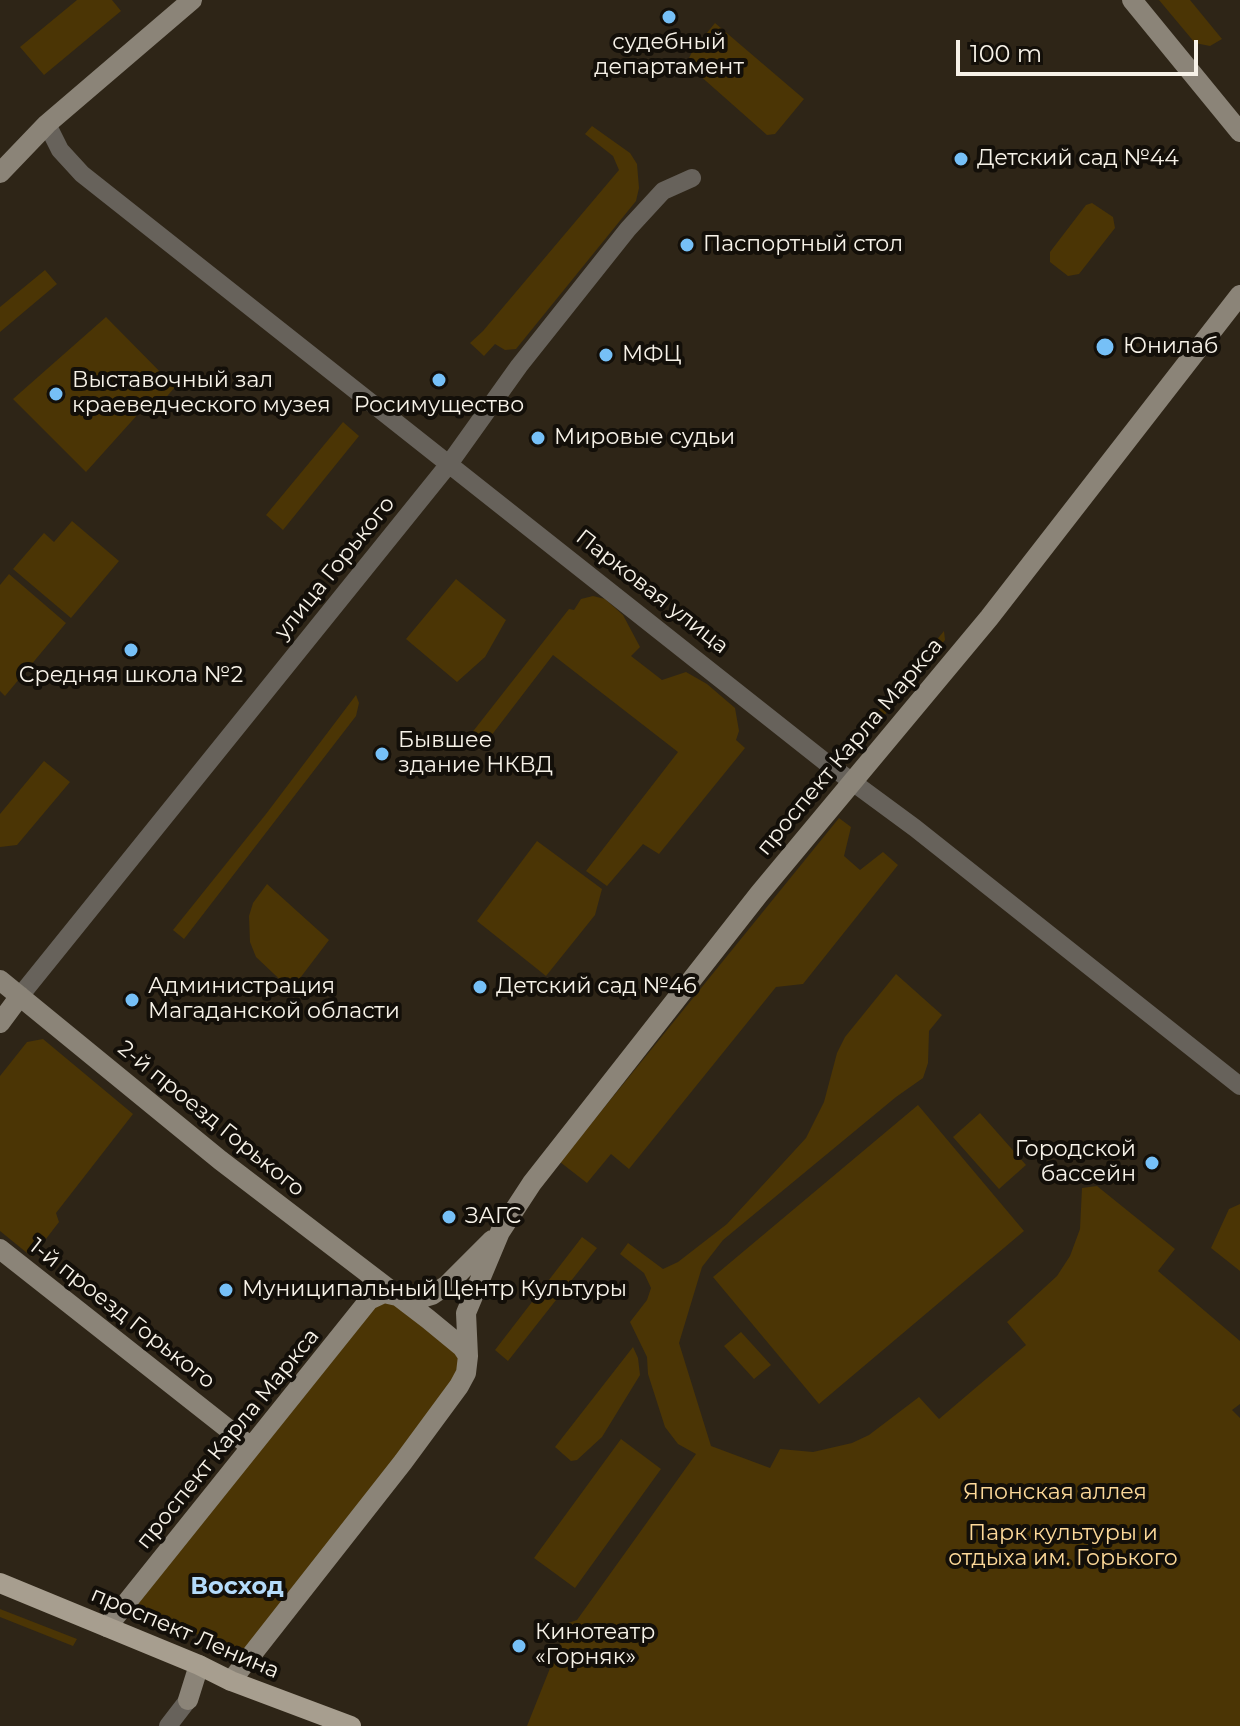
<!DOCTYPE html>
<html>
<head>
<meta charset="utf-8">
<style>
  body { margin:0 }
  #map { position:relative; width:1240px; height:1726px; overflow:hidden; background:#2e2517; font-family:Montserrat,sans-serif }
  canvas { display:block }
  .scale { position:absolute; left:956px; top:40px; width:242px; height:36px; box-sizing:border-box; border:4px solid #f7f2e8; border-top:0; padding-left:10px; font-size:24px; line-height:28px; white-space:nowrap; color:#f7f2e8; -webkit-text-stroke:6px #130f09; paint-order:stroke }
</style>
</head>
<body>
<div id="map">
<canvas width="1240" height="1726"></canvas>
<div class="scale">100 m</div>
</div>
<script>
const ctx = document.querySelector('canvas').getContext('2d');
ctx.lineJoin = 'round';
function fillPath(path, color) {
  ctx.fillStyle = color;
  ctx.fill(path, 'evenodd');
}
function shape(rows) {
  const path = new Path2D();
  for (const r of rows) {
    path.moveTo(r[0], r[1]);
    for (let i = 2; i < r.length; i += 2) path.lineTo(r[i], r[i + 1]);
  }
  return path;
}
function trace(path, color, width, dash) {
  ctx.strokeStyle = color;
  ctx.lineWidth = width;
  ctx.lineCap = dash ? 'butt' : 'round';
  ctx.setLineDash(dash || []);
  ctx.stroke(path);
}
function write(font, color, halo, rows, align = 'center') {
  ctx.font = font + ' Montserrat,sans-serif';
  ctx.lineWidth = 8;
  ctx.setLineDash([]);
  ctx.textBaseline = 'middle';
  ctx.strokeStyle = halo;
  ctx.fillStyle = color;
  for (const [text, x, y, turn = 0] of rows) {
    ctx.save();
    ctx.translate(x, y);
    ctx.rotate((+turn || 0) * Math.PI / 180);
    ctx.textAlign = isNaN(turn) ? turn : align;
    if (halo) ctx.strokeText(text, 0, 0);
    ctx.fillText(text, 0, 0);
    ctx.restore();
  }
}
const green = shape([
  [77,0,112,0,121,11,44,75,20,47],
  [1159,0,1190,0,1222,39,1210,46,1195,43],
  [715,23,804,99,775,134,767,135,689,66,688,60,693,50],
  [592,126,630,153,637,164,639,188,636,201,516,349,505,350,495,344,484,356,470,343,483,331,619,170,613,156,585,134],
  [1092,203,1113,217,1115,228,1079,274,1068,276,1050,262,1050,252,1086,205],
  [45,270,57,284,0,332,0,307],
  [106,317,175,387,156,409,148,403,86,472,13,399],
  [343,422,359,436,283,530,266,515],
  [72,521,119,561,71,618,13,569,44,533,54,542],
  [9,574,66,623,5,696,0,691,0,585],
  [456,579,506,620,485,657,457,682,406,639],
  [593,596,605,599,623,615,640,647,631,656,662,680,686,672,707,684,735,708,739,731,736,740,745,748,659,854,643,844,607,886,586,871,678,752,553,655,481,749,467,739,569,609,574,610,581,599],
  [944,631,945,640,863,742,857,737],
  [356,695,359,703,356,716,184,939,173,930,266,814],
  [44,761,70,782,17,845,0,847,0,814],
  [839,818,851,827,844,856,860,870,883,852,898,865,803,984,776,987,629,1169,611,1154,587,1183,560,1162],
  [537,841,602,889,595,915,546,976,477,921],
  [267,884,329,940,291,990,256,957,250,942,249,916,253,903],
  [896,974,942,1015,929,1031,928,1063,923,1078,896,1097,723,1240,702,1267,679,1343,711,1446,770,1468,780,1449,813,1452,852,1443,869,1435,919,1397,939,1419,1026,1345,1007,1322,1057,1276,1070,1256,1080,1229,1082,1188,1097,1186,1175,1249,1158,1271,1240,1341,1240,1404,1232,1410,1240,1418,1240,1726,527,1726,568,1623,577,1620,696,1454,678,1444,665,1427,648,1374,647,1357,630,1322,647,1300,651,1288,644,1273,620,1254,628,1243,663,1269,678,1262,727,1224,806,1138,824,1102,837,1053,845,1037],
  [43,1039,133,1114,56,1213,59,1222,32,1257,0,1231,0,1076,27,1042],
  [918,1105,1024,1231,819,1404,713,1277],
  [980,1113,1026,1165,999,1189,953,1137],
  [1240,1204,1240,1271,1211,1248,1229,1209],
  [582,1237,597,1248,508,1361,495,1350],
  [384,1293,468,1364,250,1655,125,1606],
  [741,1332,771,1365,754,1379,724,1346],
  [633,1347,638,1358,640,1375,602,1437,577,1460,571,1461,555,1447],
  [621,1439,661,1469,575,1588,534,1558],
  [0,1609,77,1639,73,1646,0,1617]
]);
const street = shape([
  [47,124,60,150,82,174,824,761,915,828,1240,1086],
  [20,996,449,464,519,366,628,229,663,191,692,178],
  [168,1726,188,1700]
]);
const secondary = shape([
  [1132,0,1240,132],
  [0,173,47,124,192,0],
  [0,980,220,1160,428,1319,462,1347,468,1356,466,1373,459,1386,403,1462,231,1681],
  [0,1023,20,996],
  [0,1249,251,1447],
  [468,1356,466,1313,500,1232,532,1183,759,894,989,618,1240,295],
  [107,1627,369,1300,384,1293,415,1300,432,1295,447,1285,492,1240],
  [188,1700,199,1665]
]);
const primary = shape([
  [0,1583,199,1665,231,1681,351,1726]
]);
const markers = [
  [669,17,8,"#76c0f7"],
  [961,159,8,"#76c0f7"],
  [687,245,8,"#76c0f7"],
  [1105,347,10,"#76c0f7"],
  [606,355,8,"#76c0f7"],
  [439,380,8,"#76c0f7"],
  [56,394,8,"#76c0f7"],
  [538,438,8,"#76c0f7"],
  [131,650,8,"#76c0f7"],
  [382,754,8,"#76c0f7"],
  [480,987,8,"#76c0f7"],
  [132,1000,8,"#76c0f7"],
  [1152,1163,8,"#76c0f7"],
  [449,1217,8,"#76c0f7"],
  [226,1290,8,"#76c0f7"],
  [519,1646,8,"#76c0f7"]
];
const poiNames = [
  ["судебный",669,43,"center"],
  ["департамент",669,68,"center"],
  ["Детский сад №44",977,159],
  ["Паспортный стол",703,245],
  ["Юнилаб",1123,347],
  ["МФЦ",622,355],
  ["Выставочный зал",72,381],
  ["краеведческого музея",72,406],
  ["Росимущество",439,406,"center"],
  ["Мировые судьи",554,438],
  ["Средняя школа №2",131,676,"center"],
  ["Бывшее",398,741],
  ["здание НКВД",398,766],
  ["Администрация",148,987],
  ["Магаданской области",148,1012],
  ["Детский сад №46",496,987],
  ["Городской",1136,1150,"right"],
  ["бассейн",1136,1175,"right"],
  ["ЗАГС",465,1217],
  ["Муниципальный Центр Культуры",242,1290],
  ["Кинотеатр",535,1633],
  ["«Горняк»",535,1658]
];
const streetNames = [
  ["улица Горького",335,568,-51],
  ["Парковая улица",652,592,38],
  ["проспект Карла Маркса",850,747,-50],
  ["2-й проезд Горького",211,1119,39],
  ["1-й проезд Горького",122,1314,38],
  ["проспект Карла Маркса",228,1439,-51],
  ["проспект Ленина",185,1633,23]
];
const parkNames = [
  ["Японская аллея",1055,1493],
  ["Парк культуры и",1063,1534],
  ["отдыха им. Горького",1063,1559]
];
const neighbourhoodNames = [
  ["Восход",237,1587]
];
fillPath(green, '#4b3505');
trace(street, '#67625b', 18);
trace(secondary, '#8b8478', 20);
trace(primary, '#a79e8f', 20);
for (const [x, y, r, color] of markers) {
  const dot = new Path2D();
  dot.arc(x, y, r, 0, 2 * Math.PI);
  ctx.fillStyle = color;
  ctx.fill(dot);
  trace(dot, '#130f09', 3);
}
write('22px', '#f7f2e8', '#130f09', poiNames, 'left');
write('22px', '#f7f2e8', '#130f09', streetNames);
write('22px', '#fdd999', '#130f09', parkNames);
write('bold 24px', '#b4dbfa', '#130f09', neighbourhoodNames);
</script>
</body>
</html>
